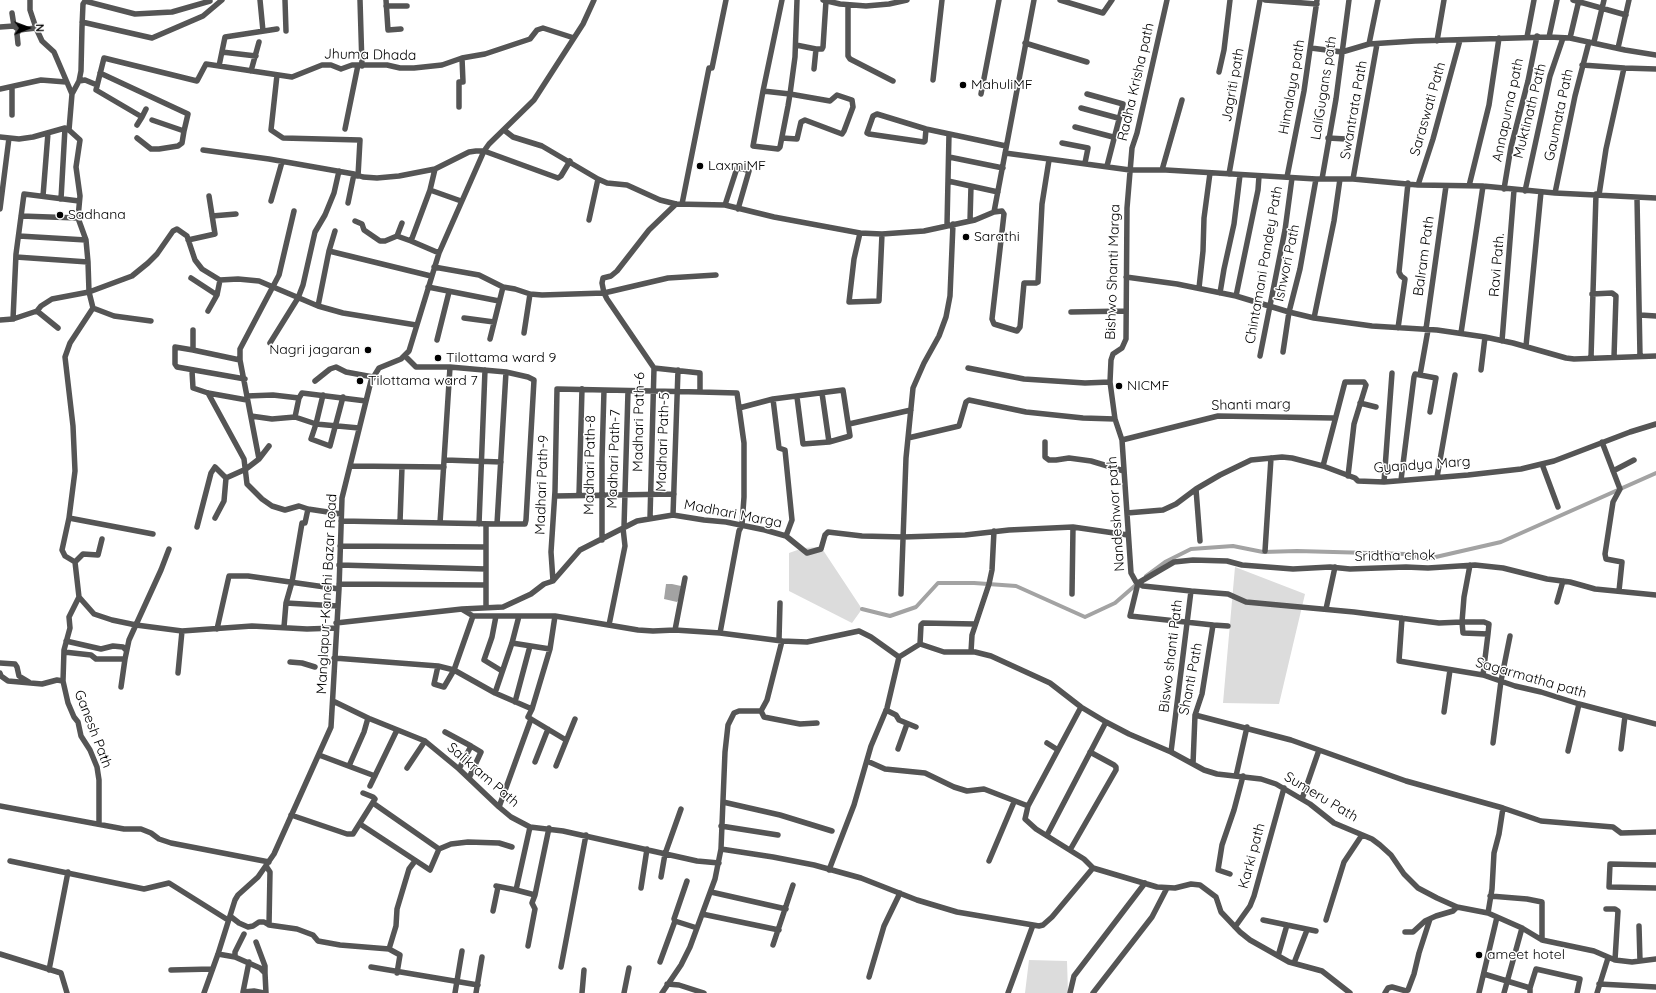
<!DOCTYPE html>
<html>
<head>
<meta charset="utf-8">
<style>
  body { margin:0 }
  #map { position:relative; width:1656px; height:993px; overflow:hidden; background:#fff; font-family:Quicksand,sans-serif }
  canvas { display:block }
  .north { position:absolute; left:8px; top:8px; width:40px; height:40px; -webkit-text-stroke:3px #fff; paint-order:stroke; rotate:89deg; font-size:11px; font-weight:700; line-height:16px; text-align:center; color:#000 }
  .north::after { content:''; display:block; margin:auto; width:14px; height:18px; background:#000; clip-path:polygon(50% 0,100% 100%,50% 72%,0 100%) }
</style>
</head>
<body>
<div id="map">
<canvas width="1656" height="993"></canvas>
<div class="north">N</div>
</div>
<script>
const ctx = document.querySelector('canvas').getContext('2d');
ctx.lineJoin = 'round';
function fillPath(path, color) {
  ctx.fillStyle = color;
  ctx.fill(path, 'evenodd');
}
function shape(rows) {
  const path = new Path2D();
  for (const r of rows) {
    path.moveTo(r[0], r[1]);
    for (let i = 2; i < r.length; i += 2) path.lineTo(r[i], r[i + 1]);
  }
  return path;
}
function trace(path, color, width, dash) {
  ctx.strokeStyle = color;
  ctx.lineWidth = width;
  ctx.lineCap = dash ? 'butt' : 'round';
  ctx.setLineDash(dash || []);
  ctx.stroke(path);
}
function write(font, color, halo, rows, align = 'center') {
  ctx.font = font + ' Quicksand,sans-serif';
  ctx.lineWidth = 3;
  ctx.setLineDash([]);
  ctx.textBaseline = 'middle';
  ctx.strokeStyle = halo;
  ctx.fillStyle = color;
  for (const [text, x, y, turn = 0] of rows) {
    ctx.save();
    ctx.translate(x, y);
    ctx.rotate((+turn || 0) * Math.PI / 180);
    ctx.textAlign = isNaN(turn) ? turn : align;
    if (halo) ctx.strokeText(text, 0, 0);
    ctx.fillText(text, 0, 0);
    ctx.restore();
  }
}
const green = shape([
  [821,547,862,609,852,623,789,591,789,553,803,548],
  [1235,567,1305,594,1279,704,1223,703],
  [1029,960,1067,961,1068,993,1025,993]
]);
const water = shape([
  [666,584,672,584,681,586,679,599,677,602,664,599]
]);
const canal = shape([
  [1146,576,1165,562,1191,549,1233,546,1263,552,1297,551,1406,554,1427,559,1501,542,1656,473],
  [862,609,890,616,916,607,938,583,974,583,1016,586,1085,617,1115,603,1138,583]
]);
const minor = shape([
  [30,0,30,10,36,28,42,41,54,52,72,94],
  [260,0,263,31],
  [285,0,286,31],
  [360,0,362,66],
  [386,0,388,30,401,29],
  [823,0,840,4,866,6,889,4,907,0],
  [1060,0,1103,13,1112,0],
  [1167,0,1137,133,1132,148,1127,208,1126,339,1122,348,1113,354,1111,360,1110,382,1115,419,1122,440,1131,573,1136,582,1143,586,1191,591,1171,752],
  [1265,0,1317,4],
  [1573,0,1626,15],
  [848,5,848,56,850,59,893,81],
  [386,6,407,6],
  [12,13,14,26],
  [82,22,152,38,203,16,222,0],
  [0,27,14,26,19,30,36,28],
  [1527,37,1534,0],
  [1549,37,1557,0],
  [1570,38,1579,0],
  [1437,41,1444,0],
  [1594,42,1604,0],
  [1025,43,1087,62],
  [18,44,17,34,19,30],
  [1369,44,1378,0],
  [796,45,816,49,814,69],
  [1311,48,1342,52,1369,44,1415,41,1549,37,1570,38,1625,50,1656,55],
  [1618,48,1629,0],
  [816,49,822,49,823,47,826,1],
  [222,52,256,56],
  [1582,65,1624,68,1656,69],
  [219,66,225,37,277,29],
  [251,71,259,42],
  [1219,72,1224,50,1230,0],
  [100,73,188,114,184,131,152,120],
  [277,75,271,130,283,138,360,140,358,176],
  [933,80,942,0],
  [79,81,85,80,97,85],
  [0,89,41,80,66,82],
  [763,91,782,0],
  [981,94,999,0],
  [1087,94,1123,104,1107,166],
  [459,107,459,82,463,82,462,58],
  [1081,108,1118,118],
  [12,115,12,87],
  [142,117,146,109],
  [137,125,142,117,96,90,104,58,197,81,206,64,292,77,322,65,331,65,341,69,352,65,387,65,400,68,414,68,442,65,462,58,485,54,530,39,537,30,543,28,574,38],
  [1075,127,1113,137],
  [345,129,358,65],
  [926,129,925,141,924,142,869,134,867,133,873,116,877,114,926,129,1006,146],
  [504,130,513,137,542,146,598,179,607,183,627,185,660,200,676,204,725,205,774,217,860,233,882,234,924,231,975,220,994,212,1002,211,1004,214,992,319,994,324,1017,331,1020,327,1024,283,1036,283,1038,282,1042,204,1049,160],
  [0,137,19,139,33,137,65,128,67,129],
  [137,138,151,149,159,149,178,146,182,143,184,131],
  [782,138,797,139,801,122,805,120,842,134,844,131,853,107,852,100,837,95,830,101,790,94,763,91,753,146,778,149,780,147,788,106,790,94,795,57,797,0],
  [1328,138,1346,139],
  [1062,143,1088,148,1085,163],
  [203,150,269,159,354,174,363,177,377,178,399,176,435,169,469,152,476,151,484,151,558,178,561,176,570,161],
  [1005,153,1130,170,1166,170,1316,179,1353,179,1418,185,1483,186,1555,193,1656,198],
  [949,157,1003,168],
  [435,169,430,190,461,201],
  [1162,170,1182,100],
  [1229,174,1260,0],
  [1287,177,1304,91,1317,0],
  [1322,179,1336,99,1349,0],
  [1353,179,1377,44],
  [948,181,998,192],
  [1418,185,1433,139,1460,40],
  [1469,186,1489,105,1499,38],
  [1504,189,1511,147,1528,81,1537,36],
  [1525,191,1550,76,1563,38],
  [1555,193,1575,96,1589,42],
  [1599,195,1606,149,1624,68],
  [43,196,48,133],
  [1637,198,1640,356],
  [61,199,65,128],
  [271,201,282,162],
  [348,203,354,174],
  [682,204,709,68,712,68,726,0],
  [725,205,737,168,743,169,749,171,738,209],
  [0,209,9,138],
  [994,212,1034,0],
  [21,216,78,218],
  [212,216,236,214],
  [589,220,598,179],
  [355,221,362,224,364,230,380,241,385,241,397,236,411,241,439,253],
  [970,221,971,186],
  [947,225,949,134],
  [860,233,854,259,849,302,879,301,882,234],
  [19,236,86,240],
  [397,236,402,223],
  [188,240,215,234,209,196],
  [411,241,430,190],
  [329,251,431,276],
  [16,257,88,262],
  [434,267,479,275,503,287,515,289,530,294,542,295,604,293,668,278,716,275],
  [1126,277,1177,284,1236,296,1289,312,1314,318,1372,326,1437,330,1485,337,1513,343,1566,358,1574,359,1656,356],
  [191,278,217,295],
  [428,287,499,301],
  [1199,288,1203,251,1204,218,1210,173],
  [1220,293,1224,269,1234,224,1240,175],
  [1592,294,1612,293,1616,296,1614,357],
  [1236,296,1258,190,1259,176],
  [318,306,329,251,335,231],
  [93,308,114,316,151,321],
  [37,311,58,328],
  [208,311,217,295,220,280],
  [1071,312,1126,311],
  [1640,315,1656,316],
  [464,318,494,322],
  [1314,318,1334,221,1340,179],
  [13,319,16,254,24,194,79,201],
  [0,320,13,319,37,311,41,306,52,299,89,292,88,262,86,240,78,218,80,196,76,167,80,140,69,130,72,94,79,81,81,71,82,27,83,4,85,1,135,14,172,12,210,1],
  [1398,328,1405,279,1401,276,1399,272,1408,183],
  [1426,329,1446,186],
  [193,330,193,350],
  [524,333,530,294],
  [1461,333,1483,186],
  [490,339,503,287],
  [437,340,449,292],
  [1502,341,1514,190],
  [270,343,298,298,303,285,315,232,325,215,334,193,339,171],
  [1526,346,1541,192],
  [1283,352,1289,312,1300,269,1316,179],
  [1260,356,1285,230,1292,178],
  [1591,358,1596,194],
  [240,360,193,350,175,347,175,364,177,367,245,379],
  [654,368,700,373,700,392,737,393,744,443,744,497,742,525,739,531,720,633],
  [968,368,1024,379,1085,383,1110,382],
  [1481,370,1485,337],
  [192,371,193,388,208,393,247,400],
  [1420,375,1436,378,1430,412],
  [315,381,330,369,336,367,346,372,373,377],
  [208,393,244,459,247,484,262,499,272,506,285,510,299,506,308,509,341,514],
  [822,393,829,442],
  [323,395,316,424,311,439,330,446,343,397],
  [247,396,273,395,299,398,302,393,366,401],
  [773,399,779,448,785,450,792,520,786,536],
  [1360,403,1376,407],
  [739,408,773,399,843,390,850,436,829,442,803,444,797,397],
  [251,416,272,419,295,417,316,424,359,428],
  [295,417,299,398],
  [849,424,911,410],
  [908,438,959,426,966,402,969,400,1026,412,1083,418,1115,419],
  [1122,440,1218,416,1334,418],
  [1045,442,1045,457,1049,460,1056,460,1069,458,1091,461,1124,471],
  [1602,442,1620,489,1613,502,1605,554,1606,559,1622,562,1619,591],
  [259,459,269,446],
  [445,460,501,462],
  [1542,464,1558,507],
  [350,466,444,467],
  [1323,466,1345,382,1364,382,1366,385,1354,424,1348,476],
  [1613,471,1634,460],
  [1437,477,1455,375],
  [1401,480,1414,377,1415,374,1420,375,1428,330],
  [1384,482,1392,373],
  [1196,489,1200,541],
  [579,495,582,389],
  [555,496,674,494],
  [1127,513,1163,510,1176,504,1196,489,1220,475,1251,460,1282,457,1292,458,1323,466,1355,478,1358,481,1384,482,1468,475,1521,469,1554,461,1630,432,1656,424],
  [673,515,678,370],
  [69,518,153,534],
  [215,518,224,501,226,478],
  [650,518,654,368,607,299,604,293,602,283,603,278,611,276,617,271,649,230,676,204],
  [341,521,497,524,525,524,526,520,534,380,528,377,506,372,450,367,416,367,405,356],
  [400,522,402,467],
  [440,523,450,367],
  [479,524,485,370],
  [497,524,506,372],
  [197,527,211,473,215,467,226,478,246,469,259,459,240,360,240,349,279,275,294,211],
  [624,527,628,391],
  [602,540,602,459,604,390],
  [340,546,486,547],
  [1265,551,1271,458],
  [75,562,83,554,98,555,102,539],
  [339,565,486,569],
  [553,581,551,552,555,491,557,389,700,392],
  [1138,583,1174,562,1193,560,1227,561,1242,565,1293,569,1330,567,1350,569,1406,567,1428,568,1475,565,1503,568,1547,579,1570,582,1595,589,1656,595],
  [1138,583,1130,616,1213,625,1202,694,1195,715,1193,764],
  [339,584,486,585],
  [1191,591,1228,594,1246,602,1354,612,1439,623,1462,622,1464,597,1470,565],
  [901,594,906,458,913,388,924,363,939,336,946,317,950,296,953,224],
  [1072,594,1073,527],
  [79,597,69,617,70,628,64,650,63,681,68,703,74,717,78,722,81,736,90,750,97,767,99,780,99,824],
  [1557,602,1563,581],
  [286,603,338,606],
  [486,608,486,524],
  [1326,609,1335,567],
  [463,610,473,616,555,616,638,630,653,631,675,630,720,633,782,641,807,642,859,631,871,637,899,657],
  [496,616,492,637,484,660,502,671],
  [519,616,512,643,495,693,532,709,550,649,555,616],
  [1402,618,1399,661,1483,675,1515,686,1541,692,1579,704,1656,724],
  [336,623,462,609,503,607,531,594,544,584,553,581,580,550,637,521,673,515,704,520,726,522,765,530,786,536,807,553,821,549,825,535,828,532,862,536,903,537,965,535,1009,530,1073,527,1128,535],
  [609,625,625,546,623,528],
  [1213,625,1228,626],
  [284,627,286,603,292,582,302,523,305,523,308,509],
  [336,628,307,629,252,626,182,631,136,625,112,620,94,614,79,597,75,562,65,556,62,550,69,518,75,471,73,426,65,357,70,343,93,308,89,292,132,276,148,263,157,254,173,231,177,229,187,236,195,260,202,269,220,280,238,279,259,281,318,306,343,313,416,325],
  [217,629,229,576,248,576,339,589],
  [675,630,685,578],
  [779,640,780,603],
  [66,641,101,649,113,646,123,647,126,650],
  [512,643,550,649],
  [920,644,921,625,923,623,975,624],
  [64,652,91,655,96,659,125,659,129,640,161,570,169,549],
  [971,652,972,635,989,584,992,570,994,531],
  [899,657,920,644,944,652,975,652,991,656,1050,683,1081,707,1106,722,1129,734,1171,752,1204,770,1217,774,1261,779,1276,784,1310,804,1334,823,1372,839,1380,845,1391,855,1404,874,1418,888,1437,898,1457,907,1488,913,1522,928,1542,940,1594,951,1615,960,1632,962,1656,959],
  [334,658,438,666,454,670,495,693],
  [290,662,302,663,315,667],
  [0,663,15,664,17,667,19,676,29,682],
  [438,666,434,684,444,687,454,670,473,616],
  [0,673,1,676,8,681,42,684,57,680,63,681],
  [178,673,182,631],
  [1483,675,1488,634,1489,624,1484,622,1462,622,1463,633,1488,634],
  [121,687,125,659],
  [333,701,368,718,425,741,459,769,499,807,511,817,530,827,563,831,697,861,719,863],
  [515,702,530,646],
  [1081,707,1028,806,1025,819,1036,829,1084,859,1093,868],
  [886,710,896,715,899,720,916,727],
  [761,711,764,717,769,718,800,724,817,723],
  [1444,712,1450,670],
  [1195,715,1291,740,1406,781,1503,808,1541,821,1613,827,1621,833,1656,832],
  [531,719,566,740],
  [445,732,471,746],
  [1047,743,1058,750],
  [1493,743,1501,681,1510,636],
  [898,749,907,724],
  [1621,749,1625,716],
  [1568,751,1579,704],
  [319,755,375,776],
  [867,761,885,769,925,773,954,787,967,791,984,789,1028,806],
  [535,762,548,729],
  [349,766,364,732,368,718],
  [556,766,575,719],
  [407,768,425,741],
  [459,769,471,746,481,752,469,778],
  [1236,776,1247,727],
  [370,786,397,730],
  [1302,799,1319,750],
  [723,802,780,815,832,831],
  [373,803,439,849],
  [0,806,124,829,141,829,151,833,159,839,171,843,269,862],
  [499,807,531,719,528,717,532,709],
  [291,815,347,834,353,834,375,799,373,797,363,793],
  [360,824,430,870,439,849,451,844,468,842,499,843,512,847],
  [721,826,778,835],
  [530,827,516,890,535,895,549,828],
  [1047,835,1106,722],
  [721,849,773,857,814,865,861,878,917,900,957,912,1039,926,1043,925,1052,917,1093,868],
  [1070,850,1116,770,1116,767,1114,765,1090,752],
  [10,861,144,889,169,883,228,920],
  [989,861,1014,802],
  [1656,865,1610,864,1609,887,1656,888],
  [266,866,270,872,269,925],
  [1093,868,1157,887,1175,888,1191,884,1200,885,1216,897,1221,912,1240,932,1250,940,1289,962,1322,971,1350,993],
  [829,870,854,805,871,746,887,708,899,657],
  [1230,874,1218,870,1222,845,1234,810,1243,776],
  [661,877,665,854,681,809],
  [687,881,674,919,675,921,697,928],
  [496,886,516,890],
  [641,888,647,849],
  [711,892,786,909],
  [1490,896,1527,899,1542,902,1542,940],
  [1606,909,1615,909,1618,911,1615,960],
  [493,911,498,887],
  [1488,913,1492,889,1494,853,1499,834,1503,808],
  [702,914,779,930],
  [230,916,239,923,248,927,253,926,259,922,264,922,269,925,297,929,313,935,318,941,340,945,389,949],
  [1263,920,1316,931],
  [1326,920,1344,862,1362,835],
  [1639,926,1640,961],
  [1235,927,1250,906,1254,896,1284,788],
  [1405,932,1413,932,1425,921,1436,916,1453,911,1457,907],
  [256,942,265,966,265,973],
  [773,945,793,885],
  [528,946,535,909,532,903,535,895],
  [0,954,61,973,67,993],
  [218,954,235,957,260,968,265,973,266,993],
  [1278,956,1287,925],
  [235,957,235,952,244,934],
  [249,962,243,992,254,991,264,993],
  [660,962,675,921],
  [1294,963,1307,930],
  [371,967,478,985],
  [561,967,586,835],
  [49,970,68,872],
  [171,970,212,969],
  [397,973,400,955,389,949,396,926,397,909,409,869,415,861],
  [1484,974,1530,988],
  [869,977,884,926,900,893],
  [667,984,679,985,704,993],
  [1599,984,1656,987],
  [204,993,218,954,235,900,238,895,258,877,274,854,331,727,339,589,342,498,371,381,379,368,401,359,409,351,439,253,484,151,489,144,534,100,583,24,594,0],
  [455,993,462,951],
  [476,993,482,957],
  [582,993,584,970],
  [624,993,629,968],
  [662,993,681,965,690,947,715,879,721,849,725,752,728,725,734,713,739,711,761,711,767,700,782,641],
  [1008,993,1033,925],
  [1070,993,1074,976,1145,883],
  [1093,993,1152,917,1167,888],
  [1385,993,1388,988,1392,987,1406,991,1408,990,1414,974,1419,953,1430,919],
  [1479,993,1497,917],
  [1504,993,1522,928],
  [1530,993,1530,988,1536,969,1580,979,1577,993],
  [1597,993,1608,958]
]);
const markers = [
  [963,85,4,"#000"],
  [700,166,4,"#000"],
  [60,215,4,"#000"],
  [966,237,4,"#000"],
  [368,350,4,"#000"],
  [438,358,4,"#000"],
  [360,381,4,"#000"],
  [1119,386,4,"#000"],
  [1479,955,4,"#000"]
];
const streetNames = [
  ["Jhuma Dhada",370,55,1],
  ["Radha Krisha path",1136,82,-77],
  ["Jagriti path",1233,85,-80],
  ["Himalaya path",1292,87,-80],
  ["LaliGugans path",1324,88,-81],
  ["Saraswati Path",1428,109,-74],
  ["Swantrata Path",1354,110,-80],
  ["Annapurna path",1508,110,-78],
  ["Muktinath Path",1530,111,-76],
  ["Gaumata Path",1559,115,-78],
  ["Balram Path",1424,256,-82],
  ["Ishwori Path",1287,263,-78],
  ["Chintamani Pandey Path",1264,265,-80],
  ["Ravi Path.",1497,265,-85],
  ["Bishwo Shanti Marga",1113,272,-88],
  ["Shanti marg",1251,405,-1],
  ["Madhari Path-6",639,422,-89],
  ["Madhari Path-5",663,442,-88],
  ["Madhari Path-7",614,459,-88],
  ["Madhari Path-8",590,465,-89],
  ["Gyandya Marg",1422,465,-4],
  ["Madhari Path-9",542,485,-88],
  ["Madhari Marga",733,514,11],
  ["Nandeshwor path",1116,514,-94],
  ["Sridtha chok",1395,556,-1],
  ["Manglapur-Kanchi Bazar Road",327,594,-87],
  ["Biswo shanti Path",1171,656,-83],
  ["Sagarmatha path",1531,678,16],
  ["Shanti Path",1191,679,-79],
  ["Ganesh Path",93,729,69],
  ["Salikram Path",483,775,41],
  ["Sumeru Path",1321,797,31],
  ["Karki path",1252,856,-75]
];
const poiNames = [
  ["MahuliMF",971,85],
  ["LaxmiMF",708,166],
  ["Sadhana",68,215],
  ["Sarathi",974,237],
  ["Nagri jagaran",360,350,"right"],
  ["Tilottama ward 9",446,358],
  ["Tilottama ward 7",368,381],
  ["NICMF",1127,386],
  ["ameet hotel",1487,955]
];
fillPath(green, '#dcdcdc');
fillPath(water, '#a3a3a3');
trace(canal, '#a3a3a3', 4);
trace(minor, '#555', 5.5);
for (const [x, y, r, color] of markers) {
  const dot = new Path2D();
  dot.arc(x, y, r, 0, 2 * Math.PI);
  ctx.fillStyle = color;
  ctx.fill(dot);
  trace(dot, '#fff', 1.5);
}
write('14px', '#000', '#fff', streetNames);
write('14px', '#000', '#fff', poiNames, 'left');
</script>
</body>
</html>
